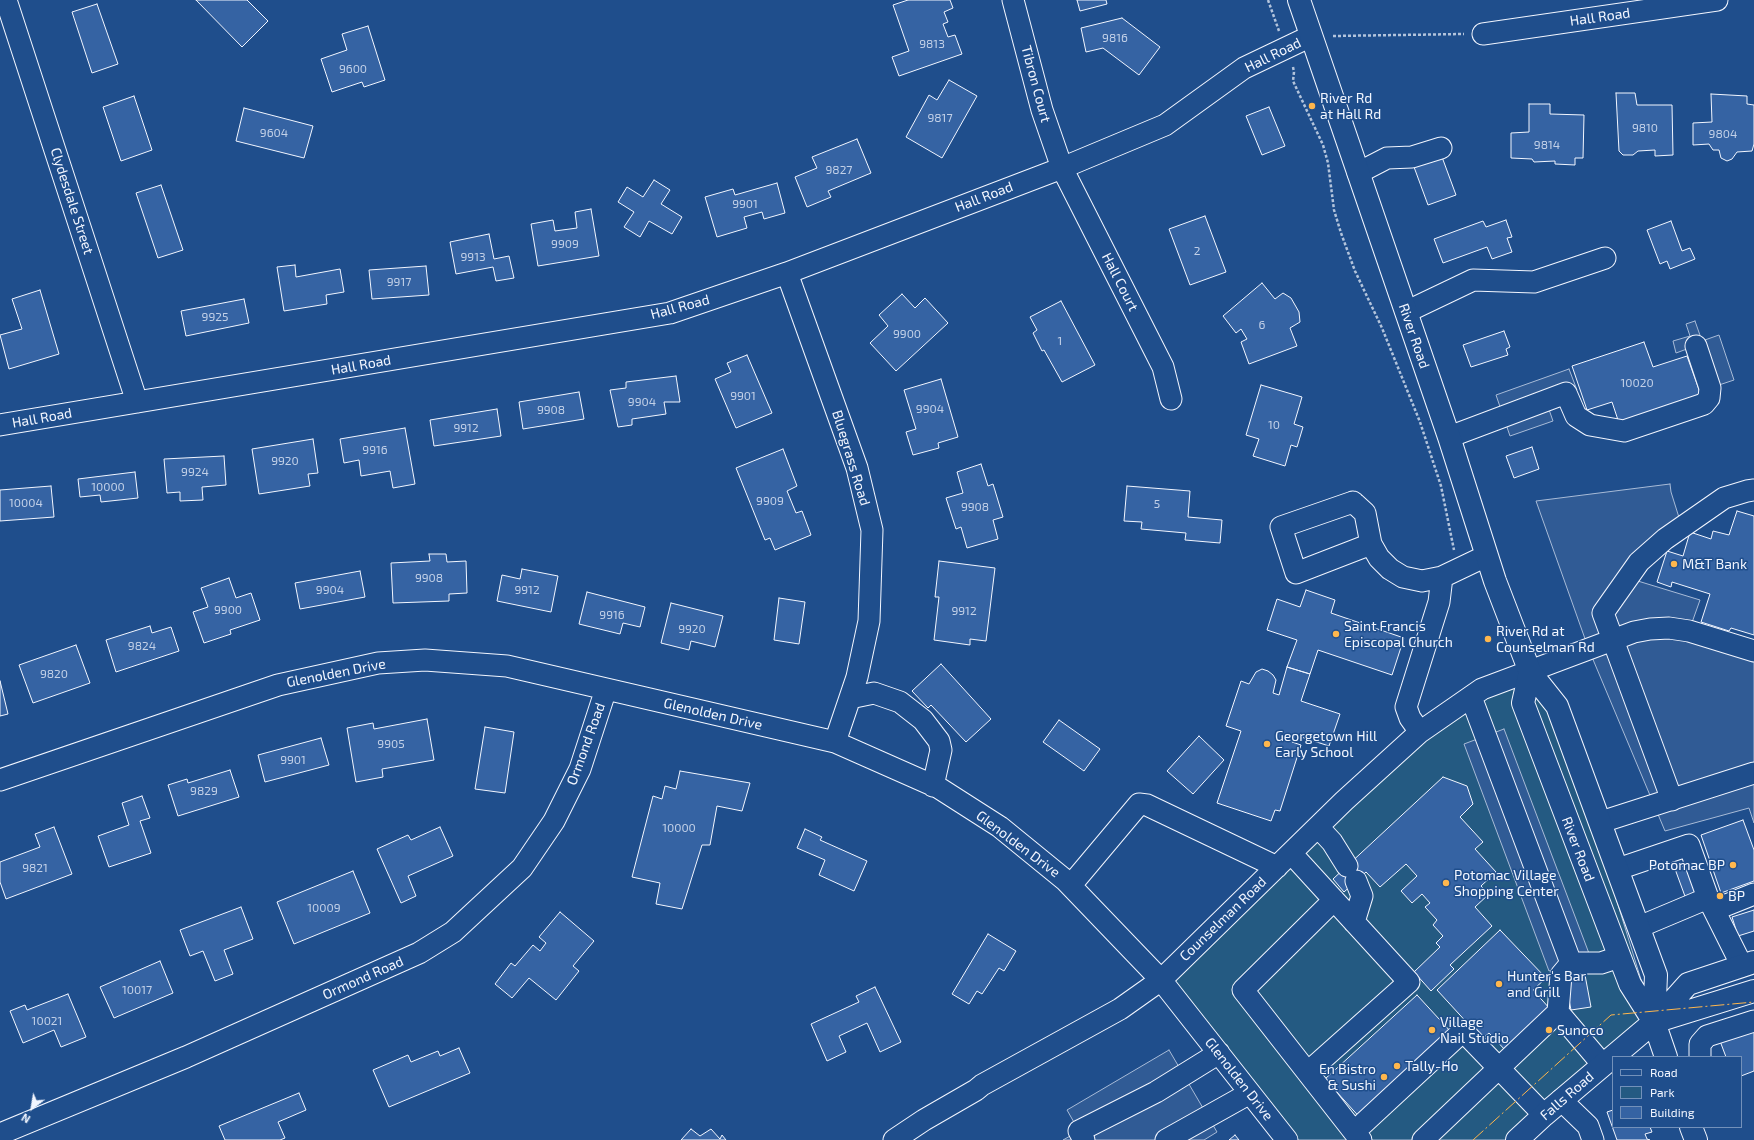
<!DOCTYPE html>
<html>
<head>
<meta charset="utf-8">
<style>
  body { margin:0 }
  #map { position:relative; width:1754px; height:1140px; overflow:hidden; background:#1f4e8c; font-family:"Exo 2",sans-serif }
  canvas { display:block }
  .legend { position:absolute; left:1612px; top:1056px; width:130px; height:72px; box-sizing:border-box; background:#1f4e8c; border:1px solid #7391ba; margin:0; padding:5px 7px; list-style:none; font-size:12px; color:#f2f6ff }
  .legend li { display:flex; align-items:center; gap:8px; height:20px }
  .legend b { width:20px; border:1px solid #7391ba }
  .north { position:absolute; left:12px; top:1088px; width:40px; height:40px; -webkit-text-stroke:3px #1f4e8c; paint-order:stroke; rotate:211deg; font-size:11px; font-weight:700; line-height:16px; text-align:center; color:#f2f6ff }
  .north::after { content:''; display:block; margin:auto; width:14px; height:18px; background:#f2f6ff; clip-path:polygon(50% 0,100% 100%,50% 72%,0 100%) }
</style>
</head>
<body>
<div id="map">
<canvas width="1754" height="1140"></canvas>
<ul class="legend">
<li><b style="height:5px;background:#1f4e8c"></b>Road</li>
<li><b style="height:11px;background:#245a82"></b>Park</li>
<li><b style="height:11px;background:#3563a3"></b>Building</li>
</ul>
<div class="north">N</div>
</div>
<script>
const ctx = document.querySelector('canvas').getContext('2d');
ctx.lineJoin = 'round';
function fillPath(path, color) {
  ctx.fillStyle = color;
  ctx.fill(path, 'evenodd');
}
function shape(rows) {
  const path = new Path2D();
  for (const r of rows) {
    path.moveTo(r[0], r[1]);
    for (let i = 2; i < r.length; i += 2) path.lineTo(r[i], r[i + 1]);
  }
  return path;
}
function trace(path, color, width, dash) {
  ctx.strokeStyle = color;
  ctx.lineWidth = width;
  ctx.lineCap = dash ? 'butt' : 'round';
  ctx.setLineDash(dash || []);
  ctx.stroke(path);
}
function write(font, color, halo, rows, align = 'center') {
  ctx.font = font + ' "Exo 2",sans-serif';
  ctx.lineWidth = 3;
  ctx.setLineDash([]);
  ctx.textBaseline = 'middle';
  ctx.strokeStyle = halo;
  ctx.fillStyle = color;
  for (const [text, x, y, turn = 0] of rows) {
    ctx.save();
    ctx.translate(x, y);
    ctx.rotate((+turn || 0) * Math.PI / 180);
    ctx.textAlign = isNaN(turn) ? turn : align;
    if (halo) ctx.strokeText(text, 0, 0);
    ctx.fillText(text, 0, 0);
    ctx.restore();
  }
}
const green = shape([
  [1530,672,1557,706,1654,1022,1517,1140,1287,1140,1161,980,1420,732,1530,672]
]);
const parking = shape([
  [1695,321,1702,341,1719,335,1734,380,1710,388,1695,346,1676,353,1673,341,1690,336,1686,324,1695,321],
  [1569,369,1577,390,1546,401,1553,421,1510,436,1496,395,1569,369],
  [1670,484,1671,492,1682,527,1628,578,1700,600,1689,631,1754,651,1754,823,1749,808,1665,831,1589,650,1536,501,1670,484],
  [1504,729,1590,956,1549,971,1464,744,1504,729],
  [1169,1050,1217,1132,1204,1140,1063,1140,1079,1131,1067,1110,1169,1050]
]);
const building = shape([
  [196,0,247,0,268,21,242,47,196,0],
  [908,0,950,0,953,8,944,12,948,22,943,24,948,37,955,35,962,54,899,76,892,57,909,51,893,5,908,0],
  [1077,0,1106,0,1107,4,1080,11,1077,0],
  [97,4,118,64,92,73,72,12,97,4],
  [1122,18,1160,47,1139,75,1103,48,1086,52,1081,28,1122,18],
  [368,26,385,80,364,87,362,82,332,92,321,59,347,50,342,34,368,26],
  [949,80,977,96,942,158,906,137,929,95,937,100,949,80],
  [1616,93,1635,93,1637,105,1672,105,1673,155,1655,156,1655,150,1638,151,1633,155,1623,155,1619,151,1616,93],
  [1711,94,1747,96,1747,104,1754,105,1754,144,1752,151,1737,152,1732,159,1727,161,1721,158,1719,150,1713,150,1709,144,1693,145,1693,123,1712,122,1711,94],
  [134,96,152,150,121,161,103,107,134,96],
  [1529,104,1550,104,1550,114,1584,115,1583,158,1575,158,1575,165,1555,164,1555,161,1534,162,1532,159,1511,158,1511,133,1529,132,1529,104],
  [1269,107,1285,146,1262,155,1246,116,1269,107],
  [244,108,313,126,304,158,236,141,244,108],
  [857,139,871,173,828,191,831,197,807,207,795,177,817,168,812,157,857,139],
  [1442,157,1456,195,1428,205,1414,167,1442,157],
  [654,180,670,190,661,204,682,217,672,234,649,221,640,237,624,227,634,212,618,202,627,187,643,197,654,180],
  [777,183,785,213,764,219,762,212,744,217,747,228,717,237,705,197,733,189,735,195,777,183],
  [161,185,183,250,158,258,136,193,161,185],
  [591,209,599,256,538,266,531,224,553,220,555,231,577,228,575,212,591,209],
  [1205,216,1226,272,1190,285,1169,229,1205,216],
  [1506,220,1512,237,1507,238,1512,252,1492,259,1487,247,1443,263,1434,239,1483,221,1486,227,1506,220],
  [1671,221,1682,251,1690,248,1695,259,1670,269,1667,261,1660,264,1647,230,1671,221],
  [489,234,494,259,509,256,514,278,496,281,493,267,456,274,450,242,489,234],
  [295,265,296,277,340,269,344,292,326,295,327,304,284,311,277,267,295,265],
  [426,266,429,295,372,299,369,270,426,266],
  [1262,283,1275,299,1283,293,1291,298,1299,312,1300,322,1290,328,1297,346,1249,364,1241,342,1247,339,1241,329,1236,333,1223,316,1262,283],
  [40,290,59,354,9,369,0,335,22,329,12,299,40,290],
  [902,294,915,308,925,298,948,323,896,371,870,343,888,326,879,315,902,294],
  [244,299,249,323,186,336,181,311,244,299],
  [1061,301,1095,365,1062,382,1044,350,1042,351,1033,333,1037,330,1030,317,1061,301],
  [1504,331,1510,347,1506,349,1508,355,1471,367,1463,345,1504,331],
  [1644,342,1653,367,1687,356,1702,398,1620,426,1612,402,1587,410,1572,366,1644,342],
  [747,355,772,413,736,428,715,379,731,372,727,363,747,355],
  [676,376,680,402,664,402,666,414,632,419,632,425,618,427,610,390,626,388,626,382,676,376],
  [941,379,958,437,938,443,939,448,913,455,906,432,916,429,904,390,941,379],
  [1261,385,1302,397,1294,424,1303,427,1297,447,1291,445,1285,466,1253,456,1259,439,1246,435,1261,385],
  [579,392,584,419,523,429,519,402,579,392],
  [497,409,501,436,434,446,430,420,497,409],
  [405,428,415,484,393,488,390,471,361,476,359,460,344,463,340,439,405,428],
  [313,439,318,473,308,474,310,486,259,494,252,449,313,439],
  [1532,447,1539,469,1514,478,1506,456,1532,447],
  [783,449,797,486,787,491,796,513,802,511,811,535,775,550,770,538,765,540,736,468,783,449],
  [224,456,226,485,202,487,203,500,180,501,180,492,167,493,164,459,224,456],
  [981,464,988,486,993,484,1003,517,993,520,998,539,967,548,961,527,956,529,946,498,963,493,957,472,981,464],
  [135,472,138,498,101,502,100,495,80,497,78,479,135,472],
  [51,486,54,517,0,521,0,490,51,486],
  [1127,486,1190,491,1188,517,1222,520,1220,543,1185,540,1186,533,1141,529,1142,522,1124,521,1127,486],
  [1737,511,1754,516,1754,635,1731,628,1729,631,1701,622,1710,594,1672,582,1671,587,1657,582,1667,551,1683,556,1690,532,1711,539,1713,531,1729,535,1737,511],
  [429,554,446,554,447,562,466,561,467,593,449,594,449,601,393,603,391,563,430,561,429,554],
  [939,561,995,568,986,641,970,639,970,645,934,640,939,597,935,597,939,561],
  [522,569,558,576,551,612,497,601,502,575,520,579,522,569],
  [360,571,365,597,300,609,295,583,360,571],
  [229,578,236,598,251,593,260,620,230,630,231,634,204,643,193,612,208,607,201,588,229,578],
  [1306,590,1335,600,1331,613,1404,638,1392,675,1318,650,1310,674,1287,667,1297,640,1267,630,1277,599,1300,607,1306,590],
  [587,592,645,607,640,627,623,623,620,634,579,624,587,592],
  [779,598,805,602,799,644,774,640,779,598],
  [671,603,723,616,715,647,691,641,689,650,661,643,671,603],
  [150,626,152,633,171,627,179,651,116,672,106,640,150,626],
  [76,645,90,683,33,703,19,665,76,645],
  [941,664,991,719,966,742,931,705,928,708,912,691,941,664],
  [1287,667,1310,674,1301,701,1340,714,1329,746,1295,735,1292,742,1301,745,1280,811,1275,810,1271,821,1217,803,1241,731,1226,726,1241,681,1249,684,1256,672,1262,669,1268,671,1273,675,1276,680,1273,693,1279,695,1287,667],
  [0,681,8,714,0,716,0,681],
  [427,719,434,760,382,769,383,777,356,782,347,728,373,723,374,729,427,719],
  [1059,720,1100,749,1084,771,1043,742,1059,720],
  [485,727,514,732,505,793,475,789,485,727],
  [1199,736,1224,760,1193,794,1167,771,1199,736],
  [321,738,329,765,265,782,258,755,321,738],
  [230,770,239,797,178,816,168,785,187,779,188,783,230,770],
  [680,771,750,783,742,811,717,806,710,845,702,845,682,909,656,904,660,883,632,877,653,796,662,799,665,786,676,789,680,771],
  [1443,777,1467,786,1473,804,1460,817,1483,842,1475,849,1496,872,1481,886,1489,894,1475,907,1492,926,1450,965,1454,969,1431,991,1414,972,1440,947,1436,943,1443,936,1433,925,1437,920,1425,907,1430,903,1422,894,1412,903,1401,891,1417,876,1406,864,1380,887,1366,872,1344,892,1333,879,1443,777],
  [142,796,150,818,140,821,151,853,109,867,98,836,129,825,122,803,142,796],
  [1743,820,1754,850,1754,881,1721,893,1701,835,1743,820],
  [54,827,72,874,6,899,0,882,0,862,40,847,35,834,54,827],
  [440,827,453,856,408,876,416,896,401,903,377,849,408,835,411,840,440,827],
  [805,829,822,837,820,840,867,861,854,891,819,875,825,860,797,848,805,829],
  [1692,863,1703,893,1686,899,1675,869,1692,863],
  [353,871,370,913,294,944,277,902,353,871],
  [241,907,253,939,224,950,233,974,215,981,203,951,190,956,180,930,241,907],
  [1754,910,1754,931,1738,936,1732,917,1754,910],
  [560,912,594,941,573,966,579,971,556,1000,529,978,512,998,495,984,511,963,515,966,533,945,540,951,546,943,539,937,560,912],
  [1500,930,1546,978,1533,990,1551,1010,1507,1052,1489,1033,1482,1039,1437,990,1500,930],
  [988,934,1016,951,1004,971,999,968,982,994,977,991,969,1004,952,994,988,934],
  [160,961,173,993,114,1018,100,987,160,961],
  [1585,975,1591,1007,1571,1010,1565,979,1585,975],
  [875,987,901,1042,880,1052,867,1023,839,1036,846,1052,827,1061,811,1024,859,1002,856,996,875,987],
  [68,994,86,1037,61,1047,54,1030,23,1043,10,1011,25,1005,27,1010,68,994],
  [1417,995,1451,1032,1363,1121,1325,1079,1417,995],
  [1754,1029,1754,1071,1741,1076,1741,1057,1726,1057,1720,1041,1754,1029],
  [459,1048,470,1073,389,1107,373,1070,408,1055,411,1062,438,1051,440,1056,459,1048],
  [299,1093,306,1110,278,1122,285,1138,280,1140,225,1140,219,1126,299,1093],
  [1613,1110,1613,1127,1650,1127,1652,1132,1645,1134,1647,1139,1650,1140,1617,1140,1607,1112,1613,1110],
  [691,1129,700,1136,711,1129,720,1139,722,1135,726,1140,681,1140,691,1129],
  [1235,1135,1239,1140,1229,1140,1235,1135]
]);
const path = shape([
  [1268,0,1279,31],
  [1333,36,1464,34],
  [1293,67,1294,72,1293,81,1323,145,1328,163,1334,210,1341,233,1355,271,1382,328,1420,422,1441,486,1454,550]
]);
const minor = shape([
  [6,0,137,402],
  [1013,0,1042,110,1062,168,1163,367,1171,399],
  [1483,34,1717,0],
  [1358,173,1387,158,1412,157,1441,148],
  [787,273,857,468,872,530,869,621,857,677,835,742],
  [1406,312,1473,280,1534,282,1605,258],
  [0,425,670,313,787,273,1062,168,1165,125,1244,68,1311,36],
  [1449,437,1566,393,1576,416,1590,425,1624,431,1704,404,1709,398,1710,388,1696,346],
  [1353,502,1365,513,1371,544,1296,573,1281,527,1353,502],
  [1371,544,1379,558,1390,569,1403,577,1422,581,1442,577,1486,556],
  [1471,697,1571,963,1601,963,1619,957],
  [850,698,874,693,900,702,923,720,939,741,941,750,933,786],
  [1420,732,1410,718,1406,707,1439,602,1442,577],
  [0,780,278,685,378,663,425,660,507,666,835,742,939,788,1000,827,1065,880,1161,980,1287,1140],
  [1672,800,1603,613,1639,562,1665,539,1724,498,1747,491,1754,490],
  [1601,822,1754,773],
  [1318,827,1332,842,1347,866],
  [1291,853,1409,982,1308,1072],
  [1618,869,1689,845,1708,898,1639,927],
  [1071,885,1139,804,1147,805,1277,867],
  [1708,898,1742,966],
  [1334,900,1243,990,1354,1132],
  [1714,910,1754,894],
  [1354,922,1362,896,1356,881],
  [1558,1012,1561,975,1571,963],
  [1700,1057,1700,1044,1707,1036,1754,1021],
  [1561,1100,1588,1126,1593,1140],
  [0,1134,186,1057,419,953,453,932,522,868,554,821,580,769,606,689],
  [894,1140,924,1120,976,1090,982,1085,1120,1009,1161,980,1344,801,1420,732,1482,689,1634,632,1650,629,1669,628,1689,631,1754,651],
  [1084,1140,1079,1131,1156,1092,1219,1053],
  [1166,1140,1250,1093],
  [1361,1140,1354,1132,1463,1031,1544,1115],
  [1423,1140,1558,1012,1603,1065]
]);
const major = shape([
  [1299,0,1449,437,1495,581,1530,672,1557,706,1656,975,1654,1022],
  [1530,672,1523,703,1630,984,1654,1022,1666,1057],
  [1654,1022,1754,991],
  [1691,1127,1696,1140],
  [1517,1140,1544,1115,1654,1022,1688,984,1754,962]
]);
const power = shape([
  [1473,1140,1611,1015,1754,1002]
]);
const markers = [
  [1312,106,4,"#ffb74d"],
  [1674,564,4,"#ffb74d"],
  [1336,634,4,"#ffb74d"],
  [1488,639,4,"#ffb74d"],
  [1267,744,4,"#ffb74d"],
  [1733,865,4,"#ffb74d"],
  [1446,883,4,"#ffb74d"],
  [1720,896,4,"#ffb74d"],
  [1499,984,4,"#ffb74d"],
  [1432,1030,4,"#ffb74d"],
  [1549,1030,4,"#ffb74d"],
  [1397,1066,4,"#ffb74d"],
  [1384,1077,4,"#ffb74d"]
];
const numberNames = [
  ["9816",1115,38],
  ["9813",932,44],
  ["9600",353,69],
  ["9817",940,118],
  ["9810",1645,128],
  ["9604",274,133],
  ["9804",1723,134],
  ["9814",1547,145],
  ["9827",839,170],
  ["9901",745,204],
  ["9909",565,244],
  ["2",1197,251],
  ["9913",473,257],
  ["9917",399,282],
  ["9925",215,317],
  ["6",1262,325],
  ["9900",907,334],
  ["1",1060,341],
  ["10020",1637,383],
  ["9901",743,396],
  ["9904",642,402],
  ["9904",930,409],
  ["9908",551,410],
  ["10",1274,425],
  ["9912",466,428],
  ["9916",375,450],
  ["9920",285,461],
  ["9924",195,472],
  ["10000",108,487],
  ["9909",770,501],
  ["10004",26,503],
  ["5",1157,504],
  ["9908",975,507],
  ["9908",429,578],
  ["9904",330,590],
  ["9912",527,590],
  ["9900",228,610],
  ["9912",964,611],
  ["9916",612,615],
  ["9920",692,629],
  ["9824",142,646],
  ["9820",54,674],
  ["9905",391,744],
  ["9901",293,760],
  ["9829",204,791],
  ["10000",679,828],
  ["9821",35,868],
  ["10009",324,908],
  ["10017",137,990],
  ["10021",47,1021]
];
const streetNames = [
  ["Hall Road",1600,17,-8],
  ["Hall Road",1273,55,-26],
  ["Tibron Court",1036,84,75],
  ["Hall Road",984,197,-21],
  ["Clydesdale Street",72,201,72],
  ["Hall Court",1120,282,63],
  ["Hall Road",680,307,-15],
  ["River Road",1414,336,71],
  ["Hall Road",361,365,-10],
  ["Hall Road",42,418,-10],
  ["Bluegrass Road",851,458,73],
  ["Glenolden Drive",336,673,-11],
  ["Glenolden Drive",713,714,13],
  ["Ormond Road",586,744,-70],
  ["Glenolden Drive",1018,844,37],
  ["River Road",1578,849,69],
  ["Counselman Road",1223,919,-44],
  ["Ormond Road",363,978,-24],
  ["Glenolden Drive",1239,1079,52],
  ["Falls Road",1567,1096,-41]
];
const poiNames = [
  ["River Rd",1320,98],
  ["at Hall Rd",1320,114],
  ["M&T Bank",1682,564],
  ["Saint Francis",1344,626],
  ["Episcopal Church",1344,642],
  ["River Rd at",1496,631],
  ["Counselman Rd",1496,647],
  ["Georgetown Hill",1275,736],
  ["Early School",1275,752],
  ["Potomac BP",1725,865,"right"],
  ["Potomac Village",1454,875],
  ["Shopping Center",1454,891],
  ["BP",1728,896],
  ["Hunter's Bar",1507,976],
  ["and Grill",1507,992],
  ["Village",1440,1022],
  ["Nail Studio",1440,1038],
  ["Sunoco",1557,1030],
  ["Tally-Ho",1405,1066],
  ["En Bistro",1376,1069,"right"],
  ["& Sushi",1376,1085,"right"]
];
fillPath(green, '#245a82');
trace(green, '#a8bbd7', 1);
fillPath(parking, '#305b95');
trace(parking, '#a8bbd7', 1);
fillPath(building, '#3563a3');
trace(building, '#f2f6ff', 1);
trace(minor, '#f2f6ff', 23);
trace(major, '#f2f6ff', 24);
trace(path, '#b3c4dc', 2.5, [3, 2]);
trace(minor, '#1f4e8c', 21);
trace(major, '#1f4e8c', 22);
trace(power, '#ffb74d', 1, [14, 3, 2, 3]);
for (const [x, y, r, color] of markers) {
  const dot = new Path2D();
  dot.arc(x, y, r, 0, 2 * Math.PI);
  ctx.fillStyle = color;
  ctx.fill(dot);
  trace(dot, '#1f4e8c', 1.5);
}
write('12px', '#c3d1e8', null, numberNames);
write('14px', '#f2f6ff', '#1f4e8c', streetNames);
write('14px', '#f2f6ff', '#1f4e8c', poiNames, 'left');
</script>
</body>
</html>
